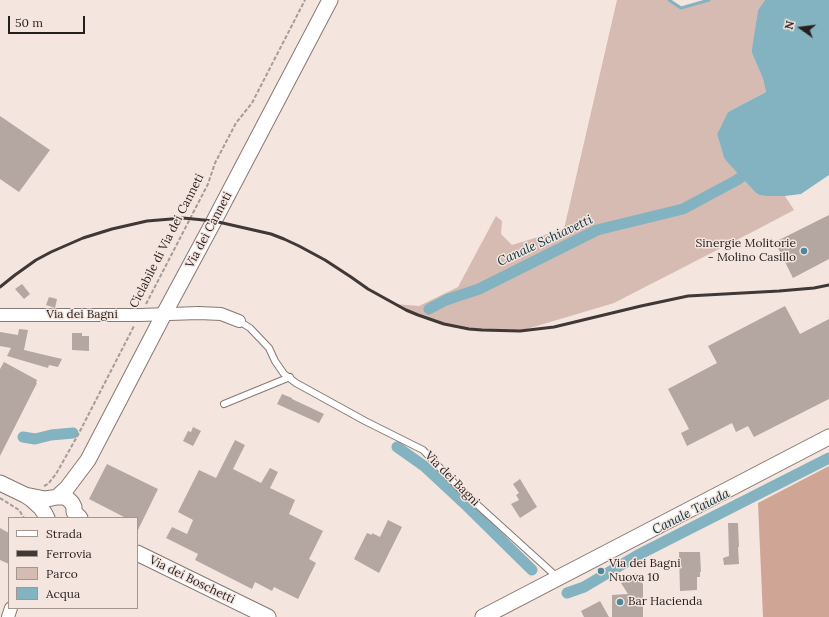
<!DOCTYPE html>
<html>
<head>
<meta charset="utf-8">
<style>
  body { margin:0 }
  #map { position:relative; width:829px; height:617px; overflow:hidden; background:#f5e5df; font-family:Lora,serif }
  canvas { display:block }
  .legend { position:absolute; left:8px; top:517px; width:130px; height:92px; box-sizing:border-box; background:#f5e5df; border:1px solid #a29691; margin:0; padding:5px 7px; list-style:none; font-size:12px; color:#251f1d }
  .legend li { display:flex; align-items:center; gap:8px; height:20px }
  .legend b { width:20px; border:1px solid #a29691 }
  .north { position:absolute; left:781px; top:8px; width:40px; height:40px; -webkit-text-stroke:3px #f5e5df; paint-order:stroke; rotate:284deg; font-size:11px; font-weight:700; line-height:16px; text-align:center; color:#251f1d }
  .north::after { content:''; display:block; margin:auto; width:14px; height:18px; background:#251f1d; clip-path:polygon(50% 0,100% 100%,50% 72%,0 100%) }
  .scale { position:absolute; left:8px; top:16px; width:77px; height:18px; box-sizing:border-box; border:2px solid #251f1d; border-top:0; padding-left:5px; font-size:12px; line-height:14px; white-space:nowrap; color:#251f1d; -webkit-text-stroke:3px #f5e5df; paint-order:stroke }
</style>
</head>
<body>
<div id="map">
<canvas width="829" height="617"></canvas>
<ul class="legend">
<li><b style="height:5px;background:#fff"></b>Strada</li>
<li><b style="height:5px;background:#3f3836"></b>Ferrovia</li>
<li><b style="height:11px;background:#d5bbb1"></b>Parco</li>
<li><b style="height:11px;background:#83b2c0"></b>Acqua</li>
</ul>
<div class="north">N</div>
<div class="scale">50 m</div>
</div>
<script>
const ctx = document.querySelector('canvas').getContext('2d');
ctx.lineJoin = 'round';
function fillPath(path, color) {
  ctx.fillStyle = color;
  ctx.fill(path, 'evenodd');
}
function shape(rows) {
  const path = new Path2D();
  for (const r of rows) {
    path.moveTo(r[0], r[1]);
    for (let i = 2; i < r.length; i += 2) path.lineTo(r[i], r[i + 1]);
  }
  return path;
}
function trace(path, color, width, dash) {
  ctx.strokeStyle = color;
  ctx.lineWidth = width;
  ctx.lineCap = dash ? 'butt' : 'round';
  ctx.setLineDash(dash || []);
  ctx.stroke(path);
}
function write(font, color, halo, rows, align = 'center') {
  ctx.font = font + ' Lora,serif';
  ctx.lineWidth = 3;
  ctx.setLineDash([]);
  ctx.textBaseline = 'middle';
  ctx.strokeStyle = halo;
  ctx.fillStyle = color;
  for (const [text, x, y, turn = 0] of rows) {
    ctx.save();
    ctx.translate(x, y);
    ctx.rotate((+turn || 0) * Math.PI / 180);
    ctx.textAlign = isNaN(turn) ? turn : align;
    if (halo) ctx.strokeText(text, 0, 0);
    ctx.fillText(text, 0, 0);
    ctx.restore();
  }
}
const green = shape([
  [617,0,669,0,681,8,709,0,765,0,758,10,752,53,763,79,766,92,728,112,717,134,724,158,728,163,756,193,767,196,785,196,794,210,758,229,614,303,520,331,482,330,457,327,444,324,418,315,395,304,419,306,458,287,496,216,502,221,501,234,512,245,564,229]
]);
const forest = shape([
  [829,466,829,617,763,617,758,503]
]);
const water = shape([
  [765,0,829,0,829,175,801,194,785,196,767,196,760,195,756,193,728,163,724,158,717,134,728,112,766,92,763,79,752,53,752,49,758,10]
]);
const stream = shape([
  [669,0,681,8,709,0]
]);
const canal = shape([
  [429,309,446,300,479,289,597,230,683,209,737,180,741,177],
  [23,437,35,439,51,435,73,433],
  [397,447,424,466,467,506,532,570],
  [567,593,584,587,638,555,829,458]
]);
const building = shape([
  [0,116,50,150,19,192,0,179],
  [829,215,829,259,793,278,775,242],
  [22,284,30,294,24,299,15,289],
  [49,297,57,299,55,308,46,305],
  [785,306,800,334,829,319,829,399,754,437,748,426,736,432,732,423,687,446,681,433,689,429,668,389,717,363,708,346],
  [19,329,28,330,24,350,62,359,58,367,49,365,48,368,7,356,11,348,0,346,0,332,18,335],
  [72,333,82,333,82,336,89,336,89,351,72,350],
  [4,362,37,380,36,383,37,383,0,456,0,369],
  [282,394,292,398,292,399,324,414,319,423,277,404],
  [193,427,201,431,193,446,183,441,188,431,191,432],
  [235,440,245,445,233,469,261,483,270,468,278,472,270,488,295,500,289,514,323,531,309,559,316,563,298,599,274,587,272,591,255,582,252,589,195,560,198,554,166,538,172,527,187,534,193,520,178,512,199,470,216,478],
  [107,464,158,489,137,532,137,518,126,518,89,499],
  [520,479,537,507,520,518,511,504,519,500,516,495,519,493,513,484],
  [388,520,402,527,379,573,354,559,367,533,372,535,372,533,380,537],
  [728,523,738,523,739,547,738,547,739,564,724,565,723,558,729,556],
  [0,528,9,533,9,564,0,560],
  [679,552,700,552,701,572,700,572,700,577,697,577,697,590,680,591],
  [636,573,643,584,643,617,612,617,612,595,628,594,621,583],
  [600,601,609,617,584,617,581,611]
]);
const path = shape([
  [146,304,208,184,215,163,236,123,252,103,305,0],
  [44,486,48,484,56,474,79,433,134,326],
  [0,498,19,510,24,518]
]);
const service = shape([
  [239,321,250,328,269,348,275,361,284,374,296,383,365,421,423,450,460,489,557,577],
  [224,404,290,377]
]);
const minor = shape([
  [0,315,140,315,199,313,221,314,239,321],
  [8,617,11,608]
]);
const tertiary = shape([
  [0,483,25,495,31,499,41,508,45,514,47,518],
  [25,495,45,499,52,498,57,497,65,497,68,499,72,503,74,507,74,512,80,518],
  [57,497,67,488,88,460,164,314,214,221,330,0],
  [137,553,268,617],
  [483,617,829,437]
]);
const rail = shape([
  [0,287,15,275,36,260,51,252,83,238,112,229,147,221,183,218,214,221,271,234,284,239,299,246,325,260,351,277,368,289,406,310,418,315,444,324,469,329,482,330,520,331,554,327,641,306,688,296,779,291,814,288,829,285]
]);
const markers = [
  [804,251,4,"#488a9b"],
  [601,571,4,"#488a9b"],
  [620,602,4,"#488a9b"]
];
const streetNames = [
  ["Via dei Canneti",209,230,-62],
  ["Ciclabile di Via dei Canneti",167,241,-63],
  ["Via dei Bagni",82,315],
  ["Via dei Bagni",452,479,45],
  ["Via dei Boschetti",192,580,26]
];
const poiNames = [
  ["Sinergie Molitorie",796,244,"right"],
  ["- Molino Casillo",796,258,"right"],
  ["Via dei Bagni",609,564],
  ["Nuova 10",609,578],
  ["Bar Hacienda",628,602]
];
const waterNames = [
  ["Canale Schiavetti",545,241,-25],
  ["Canale Taiada",691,512,-27]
];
fillPath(green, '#d5bbb1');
fillPath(forest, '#cfa695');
fillPath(water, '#83b2c0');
trace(stream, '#83b2c0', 3);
trace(canal, '#83b2c0', 11);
fillPath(building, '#b4a6a0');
trace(service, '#867873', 8);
trace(minor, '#867873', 14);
trace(tertiary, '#867873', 17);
trace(path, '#a79b97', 2, [4, 2]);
trace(service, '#fff', 6);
trace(minor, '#fff', 12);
trace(tertiary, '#fff', 15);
trace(rail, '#3f3836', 3);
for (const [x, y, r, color] of markers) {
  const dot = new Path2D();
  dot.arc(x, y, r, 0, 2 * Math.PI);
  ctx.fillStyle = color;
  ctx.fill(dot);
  trace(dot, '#f5e5df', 1.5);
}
write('12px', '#251f1d', '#f5e5df', streetNames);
write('12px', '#251f1d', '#f5e5df', poiNames, 'left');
write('italic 13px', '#04333d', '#f5e5df', waterNames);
</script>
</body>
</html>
